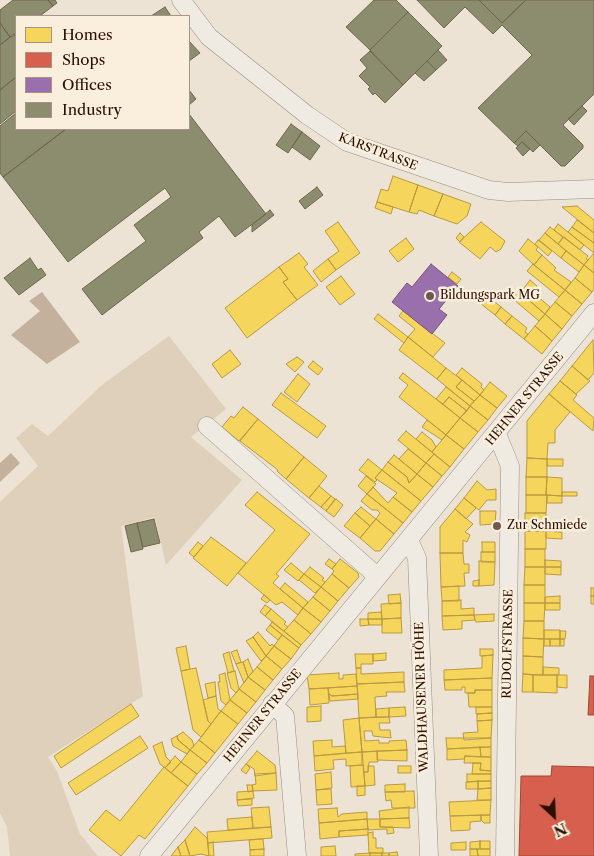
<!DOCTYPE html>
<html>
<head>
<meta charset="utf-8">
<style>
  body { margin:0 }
  #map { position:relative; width:594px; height:856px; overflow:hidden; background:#ece3d4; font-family:"Libre Caslon Text",serif }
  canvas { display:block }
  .legend { position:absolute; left:15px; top:15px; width:175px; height:115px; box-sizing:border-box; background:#faeedc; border:1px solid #a89485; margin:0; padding:6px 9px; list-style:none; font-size:15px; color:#2d0e02 }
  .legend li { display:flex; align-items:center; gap:10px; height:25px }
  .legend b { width:25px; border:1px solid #a89485 }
  .north { position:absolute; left:529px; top:791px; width:50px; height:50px; -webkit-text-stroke:4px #faeedc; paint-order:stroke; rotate:155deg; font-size:14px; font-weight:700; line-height:20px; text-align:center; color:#2d0e02 }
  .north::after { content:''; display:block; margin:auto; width:18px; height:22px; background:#2d0e02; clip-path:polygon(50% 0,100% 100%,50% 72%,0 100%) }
</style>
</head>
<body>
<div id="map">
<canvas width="594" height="856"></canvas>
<ul class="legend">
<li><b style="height:14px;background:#f6d55c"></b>Homes</li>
<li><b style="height:14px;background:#d6604d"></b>Shops</li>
<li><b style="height:14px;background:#9970ab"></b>Offices</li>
<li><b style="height:14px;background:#8c8c6e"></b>Industry</li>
</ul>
<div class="north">N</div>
</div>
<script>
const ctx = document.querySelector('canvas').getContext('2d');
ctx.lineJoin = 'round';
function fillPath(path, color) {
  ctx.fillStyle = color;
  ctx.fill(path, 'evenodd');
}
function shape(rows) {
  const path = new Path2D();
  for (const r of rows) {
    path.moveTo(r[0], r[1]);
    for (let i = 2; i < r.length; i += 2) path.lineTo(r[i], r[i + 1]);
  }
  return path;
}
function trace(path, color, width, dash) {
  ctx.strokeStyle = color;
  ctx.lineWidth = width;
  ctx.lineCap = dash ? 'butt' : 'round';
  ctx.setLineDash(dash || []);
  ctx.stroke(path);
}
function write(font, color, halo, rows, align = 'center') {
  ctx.font = font + ' "Libre Caslon Text",serif';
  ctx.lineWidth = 5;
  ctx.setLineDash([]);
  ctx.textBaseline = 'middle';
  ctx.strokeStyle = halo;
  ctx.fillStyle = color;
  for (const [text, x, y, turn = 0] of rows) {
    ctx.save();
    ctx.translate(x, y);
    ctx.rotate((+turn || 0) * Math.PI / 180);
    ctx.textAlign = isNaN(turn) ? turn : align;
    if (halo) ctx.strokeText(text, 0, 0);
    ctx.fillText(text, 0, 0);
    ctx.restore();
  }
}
const green = shape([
  [169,336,226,409,191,437,242,480,166,565,155,517,121,526,143,696,48,757,57,771,80,834,98,856,10,856,7,827,0,813,0,502,38,466,16,438,32,424,48,436,103,384]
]);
const water = shape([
  [42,292,80,342,47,364,11,335,40,311,29,301],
  [11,453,20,463,0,482,0,463]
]);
const homes = shape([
  [393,176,418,185,409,212,377,202,381,189,388,191,393,176],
  [418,185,443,194,434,216,419,210,417,214,409,212,418,185],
  [443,194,471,204,467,216,457,224,434,216,443,194],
  [377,202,393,207,391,214,375,208,377,202],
  [577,206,594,220,594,233,562,207,577,206],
  [577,220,594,233,594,243,572,227,577,220],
  [338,222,360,253,336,270,328,259,339,251,325,231,338,222],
  [481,222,505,241,501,249,496,252,490,247,480,259,459,242,481,222],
  [558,224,584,245,580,250,554,230,558,224],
  [550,227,563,237,558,244,545,233,550,227],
  [572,227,594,243,594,253,568,232,572,227],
  [460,233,464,237,460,242,456,238,460,233],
  [545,233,566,251,561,258,539,240,545,233],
  [564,237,588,256,586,259,588,260,584,265,558,244,564,237],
  [406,238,414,249,398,262,389,251,406,238],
  [528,239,538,247,536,250,542,255,534,265,519,251,528,239],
  [538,240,552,251,548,256,535,244,538,240],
  [566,251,584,265,579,272,561,258,566,251],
  [299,253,308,264,304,267,318,285,297,300,283,282,288,279,279,267,299,253],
  [594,253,594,273,584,265,594,253],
  [542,255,556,268,554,270,571,282,565,290,534,265,542,255],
  [328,259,336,270,321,282,313,271,328,259],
  [533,264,565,290,559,297,527,271,533,264],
  [584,265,594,273,594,289,592,292,575,278,584,265],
  [279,267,288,279,283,282,297,300,247,338,225,308,279,267],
  [452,272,461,279,457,284,448,277,452,272],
  [341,276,355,294,340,305,326,287,341,276],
  [575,278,592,292,582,304,565,290,575,278],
  [530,280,537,286,532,292,550,307,545,314,520,293,530,280],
  [565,290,582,304,572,316,555,302,565,290],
  [518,291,545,314,539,321,512,298,518,291],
  [486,295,501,307,495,315,480,303,486,295],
  [555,302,572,316,562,329,545,314,555,302],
  [501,307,512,316,505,324,495,315,501,307],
  [403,311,445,343,433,357,408,337,415,329,399,316,403,311],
  [378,314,408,337,404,343,374,319,378,314],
  [545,314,562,329,552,341,535,326,545,314],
  [512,316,527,328,525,332,528,334,524,339,505,324,512,316],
  [535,326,552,341,542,354,524,339,535,326],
  [408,337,446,368,437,379,399,350,408,337],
  [593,340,594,373,588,380,572,366,593,340],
  [230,350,241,364,222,378,212,364,230,350],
  [297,357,304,362,295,372,286,364,297,357],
  [313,361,323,369,318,375,308,367,313,361],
  [572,366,590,381,576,394,560,381,572,366],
  [446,368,462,380,456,387,474,401,470,406,437,379,446,368],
  [462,368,482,384,481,387,484,390,480,395,456,375,462,368],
  [403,373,460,418,446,435,399,397,408,385,399,378,403,373],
  [298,374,310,384,297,402,284,392,298,374],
  [462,380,480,395,474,401,456,387,462,380],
  [560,381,577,395,573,400,594,418,593,431,549,394,560,381],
  [490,382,507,396,497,408,480,395,490,382],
  [446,387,470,406,467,411,449,397,443,404,436,399,446,387],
  [281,393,326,426,317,438,272,405,281,393],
  [549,394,570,412,555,430,555,443,548,443,547,459,527,458,527,421,549,394],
  [480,395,497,408,488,420,470,406,480,395],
  [449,397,467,411,460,418,443,404,449,397],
  [470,406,488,420,478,432,460,418,470,406],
  [243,407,258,419,239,441,222,427,231,416,234,418,243,407],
  [460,418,478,432,464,449,446,435,460,418],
  [258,419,304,457,286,479,277,471,278,470,240,441,258,419],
  [427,420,446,435,442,440,422,427,427,420],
  [406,431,434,454,426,463,398,440,406,431],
  [422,432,432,440,436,447,432,452,416,439,422,432],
  [446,435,464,449,450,467,432,452,446,435],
  [408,449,426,463,417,474,399,459,408,449],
  [434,454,450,467,442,476,426,463,434,454],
  [394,455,417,474,409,483,407,477,388,462,394,455],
  [304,457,327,476,309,498,286,479,304,457],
  [527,458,547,459,547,477,526,477,527,458],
  [368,459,382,470,375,478,377,480,375,482,359,470,368,459],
  [547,459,563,459,563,466,547,466,547,459],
  [388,462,407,477,409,483,417,474,433,487,421,501,382,470,388,462],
  [426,463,442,476,433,487,417,474,426,463],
  [382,470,421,501,412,512,393,497,397,493,375,478,382,470],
  [366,476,376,484,367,494,358,486,366,476],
  [526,477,547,477,546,495,526,495,526,477],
  [547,477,562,478,562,496,546,495,547,477],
  [477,481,487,490,496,489,496,500,487,500,479,510,464,498,477,481],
  [319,486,331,496,321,507,309,498,319,486],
  [373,487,388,503,393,497,412,512,403,523,367,494,373,487],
  [257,492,310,534,276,574,279,576,273,583,303,608,298,615,282,602,276,605,238,573,275,530,245,505,257,492],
  [562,492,577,492,577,496,562,496,562,492],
  [367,494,403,523,394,534,376,519,380,513,377,510,372,510,361,501,367,494],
  [526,495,547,495,546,513,526,513,526,495],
  [547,495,562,496,562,503,547,503,547,495],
  [331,496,335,499,326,511,321,507,331,496],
  [464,498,476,508,466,519,455,509,464,498],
  [336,499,343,505,334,517,326,511,336,499],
  [361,507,376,519,370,526,355,513,361,507],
  [455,509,473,524,465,532,470,535,467,542,463,540,463,553,440,553,440,527,455,509],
  [480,511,496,511,495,524,480,525,480,511],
  [355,513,370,526,360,538,344,526,355,513],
  [525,513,546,513,546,531,525,531,525,513],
  [376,519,394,534,380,551,375,551,360,538,376,519],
  [546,524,561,524,562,532,546,531,546,524],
  [525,531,546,531,546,549,525,549,525,531],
  [546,531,562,532,562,539,546,538,546,531],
  [211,537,246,563,227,586,193,558,211,537],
  [198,542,203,546,194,557,189,553,198,542],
  [482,542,495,542,495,552,482,552,482,542],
  [525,549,545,549,545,567,525,567,525,549],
  [481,552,495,552,495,562,481,562,481,552],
  [440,553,463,553,464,564,469,564,469,573,464,573,465,586,441,587,440,553],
  [329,559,336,564,332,569,325,564,329,559],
  [340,559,358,573,359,577,349,588,332,574,334,571,332,569,340,559],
  [545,560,561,561,561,567,545,567,545,560],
  [479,561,495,562,494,585,479,586,479,561],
  [291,563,304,574,298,581,284,570,291,563],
  [310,567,324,578,322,580,325,582,321,587,304,574,310,567],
  [525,567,545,567,545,585,524,585,525,567],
  [545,567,561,567,561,575,545,574,545,567],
  [304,574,321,587,315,593,299,580,304,574],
  [332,574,349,588,338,601,321,587,332,574],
  [479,580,479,586,473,586,473,581,479,580],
  [285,583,308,602,303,608,280,589,285,583],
  [524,585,545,585,545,603,524,603,524,585],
  [459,586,459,601,442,601,441,587,459,586],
  [321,587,338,601,330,611,313,597,321,587],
  [591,588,594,588,594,596,591,596,591,588],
  [400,594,401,603,389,604,388,595,400,594],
  [264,595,270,600,267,603,261,599,264,595],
  [560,596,560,603,545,603,545,597,560,596],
  [591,596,594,596,594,604,591,604,591,596],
  [313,597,330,611,321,622,303,608,313,597],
  [461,600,461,609,474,608,474,615,442,616,442,601,461,600],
  [401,603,401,618,382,619,381,604,401,603],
  [524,603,545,603,544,621,524,621,524,603],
  [545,603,560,603,560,610,545,610,545,603],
  [265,605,271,609,265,616,260,612,265,605],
  [303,608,321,622,311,634,294,620,303,608],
  [271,609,286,622,284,624,288,627,284,631,265,616,271,609],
  [381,612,382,619,368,619,368,613,381,612],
  [494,614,494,621,476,622,475,620,474,615,494,614],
  [474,615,475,620,462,621,462,629,443,630,442,616,474,615],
  [401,618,402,633,382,633,382,619,401,618],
  [360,619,368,619,369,625,360,626,360,619],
  [368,619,382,619,382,625,369,625,368,619],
  [294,620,311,634,301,645,284,631,294,620],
  [524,621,544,621,544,639,523,638,524,621],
  [272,622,301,645,299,648,270,625,272,622],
  [270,625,282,635,278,640,266,630,270,625],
  [544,630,560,630,560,639,544,639,544,630],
  [560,631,566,631,565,639,560,639,560,631],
  [258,632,270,646,272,644,274,646,266,656,253,637,258,632],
  [282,635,299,648,291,659,274,646,282,635],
  [253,637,266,656,261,661,246,641,253,637],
  [523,638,544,639,543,657,523,656,523,638],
  [544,639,550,639,550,646,544,646,544,639],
  [550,639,560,639,560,646,550,646,550,639],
  [560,639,564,639,564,646,560,646,560,639],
  [186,646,190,669,181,671,176,648,186,646],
  [274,646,291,659,282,669,266,656,274,646],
  [480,649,493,649,493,655,480,656,480,649],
  [237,650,241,662,236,664,231,652,237,650],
  [229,652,234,671,228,673,223,654,229,652],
  [386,653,386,660,373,661,373,654,386,653],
  [355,654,373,654,373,664,361,664,361,668,356,668,355,654],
  [493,655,492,678,444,680,444,670,482,668,482,656,493,655],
  [266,656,282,669,273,680,257,667,266,656],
  [523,656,543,657,543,675,523,674,523,656],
  [248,659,253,672,248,677,243,662,248,659],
  [243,662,248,677,244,683,236,664,243,662],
  [257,667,273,680,265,690,248,677,257,667],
  [543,667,559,668,559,675,543,675,543,667],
  [196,668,208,721,211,724,201,737,193,730,181,671,196,668],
  [356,668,361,668,361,674,404,672,404,682,357,684,356,668],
  [235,671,239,689,236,693,231,688,227,673,235,671],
  [225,673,230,700,226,705,221,701,218,682,220,682,219,675,225,673],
  [339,673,339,679,343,679,343,675,356,674,357,686,309,689,307,675,339,673],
  [523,674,533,675,533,692,522,692,523,674],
  [533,675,557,675,557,693,533,692,533,675],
  [557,675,567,675,567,688,557,687,557,675],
  [248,677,265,690,256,702,239,689,248,677],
  [492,678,492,690,475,690,475,693,465,693,465,687,462,687,462,690,445,690,444,680,492,678],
  [215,682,216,696,208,698,205,684,215,682],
  [404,682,405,692,386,692,387,696,375,697,376,717,359,718,357,684,404,682],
  [357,686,358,694,332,696,329,694,328,688,357,686],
  [328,688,329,703,310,705,309,689,328,688],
  [239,689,256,702,247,713,230,700,239,689],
  [475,690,492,690,492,707,469,707,468,693,475,693,475,690],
  [329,694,332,696,358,694,358,699,330,701,329,694],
  [216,696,218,709,221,711,211,724,208,721,203,700,216,696],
  [230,700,247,713,238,724,221,711,230,700],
  [131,704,139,716,61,768,54,756,131,704],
  [321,706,321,721,307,722,307,707,321,706],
  [405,707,406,716,389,717,389,708,405,707],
  [476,707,492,707,492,713,476,714,476,707],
  [389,708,389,717,376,717,376,709,389,708],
  [221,711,238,724,215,753,199,740,221,711],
  [492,713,492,720,477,721,477,714,492,713],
  [389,717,390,723,379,723,380,730,390,730,391,738,373,736,372,731,364,731,365,741,379,740,379,743,389,743,389,741,406,740,407,750,362,752,359,718,389,717],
  [359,718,362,752,346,753,343,720,359,718],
  [492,720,491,738,464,740,463,733,478,732,477,721,492,720],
  [183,732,192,740,194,746,190,750,178,740,177,736,183,732],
  [140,736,148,748,76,795,68,783,140,736],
  [177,736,178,740,190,750,187,754,173,746,171,739,177,736],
  [446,738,491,738,491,747,447,749,446,738],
  [199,740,215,753,207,763,190,750,199,740],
  [332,740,332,747,345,746,346,753,314,756,313,741,332,740],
  [162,742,166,757,171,762,165,768,160,764,153,746,162,742],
  [480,747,491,747,491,757,481,757,480,747],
  [480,747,481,757,465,756,464,759,447,760,447,749,480,747],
  [190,750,207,763,197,774,181,762,190,750],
  [407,750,407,761,377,760,377,751,407,750],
  [257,751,275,765,276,773,255,776,254,769,246,764,257,751],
  [377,751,378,762,369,762,368,772,364,772,362,752,377,751],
  [362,752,362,765,346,766,346,759,333,760,334,769,315,771,314,756,362,752],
  [175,756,181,762,171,773,165,768,175,756],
  [465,756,491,757,491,771,480,770,481,763,464,763,465,756],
  [181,762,197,774,188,786,171,773,181,762],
  [473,763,481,763,480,770,491,771,491,774,472,774,473,763],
  [246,764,250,768,246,774,241,770,246,764],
  [363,765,365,786,351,787,350,766,363,765],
  [368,766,374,766,375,785,365,786,364,772,368,772,368,766],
  [398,766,411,766,411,773,398,773,398,766],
  [164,767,188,786,145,839,139,835,121,856,89,830,106,810,120,821,164,767],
  [331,772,332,788,316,790,315,774,331,772],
  [276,773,277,790,253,791,252,785,256,784,255,774,276,773],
  [467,774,491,774,491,781,467,782,467,774],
  [478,781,478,789,466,789,466,782,478,781],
  [478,781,491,781,491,788,478,789,478,781],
  [405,784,405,792,385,792,385,785,405,784],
  [247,785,252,785,253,791,248,792,247,785],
  [357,786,365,786,365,795,357,796,357,786],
  [491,788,491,800,477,800,478,789,491,788],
  [331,789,332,804,317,805,316,790,331,789],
  [253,791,254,798,237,800,237,792,253,791],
  [414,791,415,808,392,808,391,800,386,801,385,792,414,791],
  [252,799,252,805,238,806,237,800,252,799],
  [491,800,490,815,450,816,449,802,491,800],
  [269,807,271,827,253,828,251,808,269,807],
  [409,807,409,818,380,819,379,811,409,807],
  [337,808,338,817,342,814,367,812,367,819,319,823,318,809,337,808],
  [481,815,490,815,490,823,484,823,481,820,481,815],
  [481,815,481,821,470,822,470,830,451,831,450,816,481,815],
  [252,817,253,828,228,830,227,819,252,817],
  [409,818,410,828,380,827,380,819,409,818],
  [367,819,380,819,380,827,393,827,394,833,387,834,387,829,368,830,367,819],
  [367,819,368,829,339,831,339,837,320,839,319,823,367,819],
  [195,827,207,838,209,856,201,854,190,856,185,840,195,827],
  [271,827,272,838,208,843,207,832,271,827],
  [368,829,368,835,339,837,339,831,368,829],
  [373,832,373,838,376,838,376,848,383,848,383,853,369,853,368,833,373,832],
  [263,839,264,849,250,850,249,840,263,839],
  [185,840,190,856,181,856,178,847,185,840],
  [480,841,490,841,490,849,480,849,480,841],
  [480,841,480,849,470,849,470,842,480,841],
  [213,842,214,856,209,856,208,843,213,842],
  [466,842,466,850,451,850,451,843,466,842],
  [335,846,336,856,321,856,321,847,335,846],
  [178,847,181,856,171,856,178,847],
  [264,849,264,856,250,856,250,850,264,849],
  [470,849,477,849,478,856,470,856,470,849],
  [477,849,490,849,490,856,478,856,477,849],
  [397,852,398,856,389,856,389,853,397,852],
  [370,853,382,853,382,856,370,856,370,853],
  [370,853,370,856,355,856,355,854,370,853],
  [382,853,389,853,389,856,382,856,382,853]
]);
const shops = shape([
  [590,676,594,676,594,715,588,715,590,676],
  [552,766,594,767,594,856,519,856,521,776,551,776,552,766]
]);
const offices = shape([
  [431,264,458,286,439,309,447,315,432,334,392,302,407,283,412,287,431,264]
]);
const industry = shape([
  [13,0,48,0,53,6,40,16,16,16,16,35,10,37,0,23,0,10,13,0],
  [48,0,55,0,57,3,53,6,48,0],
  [374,0,396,0,408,12,370,50,346,27,374,0],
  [417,0,479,0,502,23,526,0,594,0,594,94,563,125,583,145,583,148,565,166,561,166,526,131,514,143,478,108,532,55,502,25,493,34,465,7,444,28,417,0],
  [479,0,526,0,502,23,479,0],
  [165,7,171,16,151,16,165,7],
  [408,12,442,46,403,85,370,50,408,12],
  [0,23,10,37,0,45,0,23],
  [14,34,16,37,16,77,0,90,0,45,14,34],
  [189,41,200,53,189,61,189,41],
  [438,50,447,60,436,70,427,61,438,50],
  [370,51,403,85,385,103,375,93,373,95,368,89,370,87,359,76,367,68,360,60,370,51],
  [427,61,436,70,424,81,415,73,427,61],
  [16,77,16,111,0,124,0,90,16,77],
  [189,90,196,99,189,105,189,90],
  [582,106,587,111,574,125,568,119,582,106],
  [16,113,16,129,66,129,3,177,0,173,0,126,16,113],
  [189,114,266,214,235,237,219,216,199,232,203,238,102,315,82,289,146,241,134,225,171,197,165,188,68,262,3,177,66,129,189,129,189,114],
  [291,124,302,132,288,153,276,145,291,124],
  [526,131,540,145,533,152,522,142,518,146,514,143,526,131],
  [302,132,320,146,310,160,292,147,302,132],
  [522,142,530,149,523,156,516,148,522,142],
  [317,187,323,195,305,209,299,201,317,187],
  [270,210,274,215,252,232,252,225,270,210],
  [30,258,38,270,41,268,46,275,19,295,4,278,30,258],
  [154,519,160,543,143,547,137,523,154,519],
  [137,523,143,549,131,552,125,526,137,523]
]);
const minor = shape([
  [181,0,209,37,307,115,347,142,489,190,508,192,594,189],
  [207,426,377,576],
  [497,434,510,466,505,856],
  [409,540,417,558,429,856],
  [272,704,285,716,297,856],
  [149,856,594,313]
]);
const markers = [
  [430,296,5,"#70594c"],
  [497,526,5,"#70594c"]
];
const streetNames = [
  ["KARSTRASSE",378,152,21],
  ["HEHNER STRASSE",525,399,-51],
  ["RUDOLFSTRASSE",508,644,-89],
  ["WALDHAUSENER HÖHE",422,697,-92],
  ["HEHNER STRASSE",263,716,-51]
];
const poiNames = [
  ["Bildungspark MG",440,296],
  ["Zur Schmiede",507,526]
];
fillPath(green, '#dfd0bb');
fillPath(water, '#c3b19d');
fillPath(homes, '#f6d55c');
trace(homes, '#ba9941', 1);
fillPath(shops, '#d6604d');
trace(shops, '#a34736', 1);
fillPath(offices, '#9970ab');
trace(offices, '#795378', 1);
fillPath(industry, '#8c8c6e');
trace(industry, '#70664e', 1);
trace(minor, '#978e84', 19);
trace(minor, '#efebe3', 18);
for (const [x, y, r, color] of markers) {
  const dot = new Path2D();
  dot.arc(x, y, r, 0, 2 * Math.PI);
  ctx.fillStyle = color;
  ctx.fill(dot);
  trace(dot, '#faeedc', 2);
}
write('12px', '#2d0e02', '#faeedc', streetNames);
write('12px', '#2d0e02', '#faeedc', poiNames, 'left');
</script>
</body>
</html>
